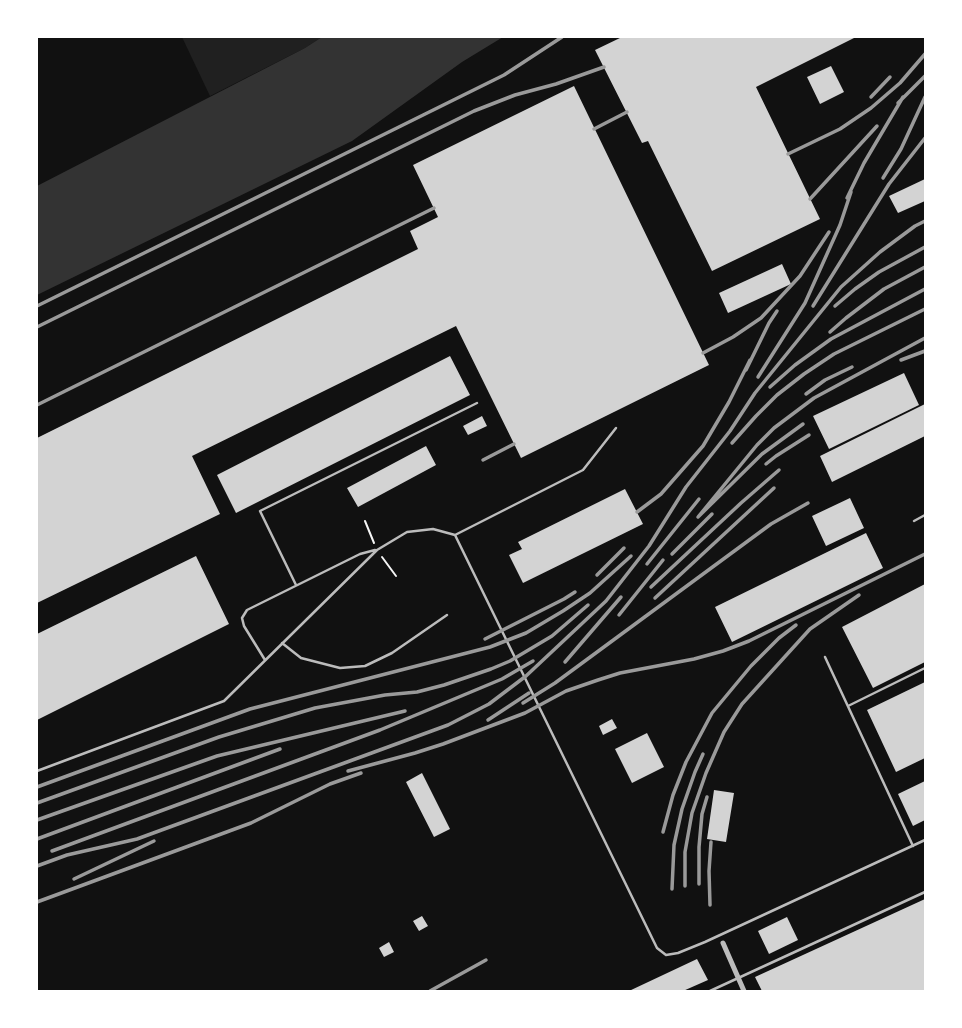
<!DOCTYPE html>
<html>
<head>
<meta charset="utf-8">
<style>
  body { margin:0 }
  #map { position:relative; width:962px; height:1028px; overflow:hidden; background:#111; font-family:"DM Sans",sans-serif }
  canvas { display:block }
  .frame { position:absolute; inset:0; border:38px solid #fff; pointer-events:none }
</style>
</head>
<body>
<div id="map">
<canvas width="962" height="1028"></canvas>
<div class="frame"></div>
</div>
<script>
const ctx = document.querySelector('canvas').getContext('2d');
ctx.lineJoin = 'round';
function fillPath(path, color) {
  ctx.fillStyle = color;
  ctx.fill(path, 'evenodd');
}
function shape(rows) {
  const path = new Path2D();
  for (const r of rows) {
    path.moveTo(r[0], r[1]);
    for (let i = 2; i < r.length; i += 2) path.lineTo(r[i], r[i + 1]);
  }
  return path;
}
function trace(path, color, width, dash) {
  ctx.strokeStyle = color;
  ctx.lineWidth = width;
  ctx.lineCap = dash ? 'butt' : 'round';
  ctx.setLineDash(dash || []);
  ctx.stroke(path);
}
const green = shape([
  [182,37,322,37,305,48,210,96]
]);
const water = shape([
  [322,37,503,37,462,62,352,141,37,295,37,186,305,48]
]);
const building = shape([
  [622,37,856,37,756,87,820,219,712,271,648,141,642,143,595,50],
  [831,66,844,92,820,104,807,77],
  [574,86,709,365,521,458,456,326,192,456,220,514,37,603,37,438,418,249,410,231,438,217,413,165],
  [925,179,925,201,898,213,889,196],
  [782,264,791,284,728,313,719,293],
  [450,356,470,395,236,513,217,475],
  [904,373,919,405,829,449,813,416],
  [925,404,925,436,832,482,820,456],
  [482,416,487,426,468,435,463,426],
  [426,446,436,465,358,507,347,488],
  [625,489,643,524,523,583,509,555,522,549,518,542],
  [850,498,864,528,826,546,812,516],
  [866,533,883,568,732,642,715,607],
  [196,556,229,624,37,720,37,634],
  [925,584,925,662,873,688,842,627],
  [925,682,925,758,896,772,867,710],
  [612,719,617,728,603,735,599,726],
  [647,733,664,767,632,783,615,749],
  [422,773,450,829,434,837,406,782],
  [925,781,925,820,913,826,898,794],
  [714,790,734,793,726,842,707,839],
  [925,899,925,991,762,991,755,977],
  [422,916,428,926,419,931,413,921],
  [787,917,798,940,769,954,758,931],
  [389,942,394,952,384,957,379,948],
  [697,959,708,980,683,991,629,991]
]);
const path = shape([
  [365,521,374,543],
  [382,557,396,576]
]);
const service = shape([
  [914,521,925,515],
  [455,535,583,470,616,428],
  [296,585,260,511,477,403],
  [282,643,301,658,340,668,365,666,392,653,447,615],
  [825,657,913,846],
  [265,660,244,626,242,618,247,610,360,554,375,550],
  [848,706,925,668],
  [37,771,224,701,377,550,407,532,433,529,455,535,657,948,666,955,678,953,705,942,925,840],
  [710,991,925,892]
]);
const minor = shape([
  [723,943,744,991]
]);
const rail = shape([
  [871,97,890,77],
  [898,103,925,76],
  [594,129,627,112],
  [788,154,840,129,871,108,900,83,925,54],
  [883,178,901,149,925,97],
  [847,198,864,163,903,97],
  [810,199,877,126],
  [37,306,504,75,562,37],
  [813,306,889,184,925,138],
  [835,306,855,289,879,272,925,247],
  [37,327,474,111,515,95,556,84,604,67],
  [830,332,846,318,884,289,925,267],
  [703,353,733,337,761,318,800,276,829,232],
  [901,360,925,351],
  [746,370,769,323,777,311],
  [758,377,805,303,840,225,851,192],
  [770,387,795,365,831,339,925,289],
  [806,394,825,380,852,367],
  [37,405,434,208],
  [803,424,762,454,698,517,757,445,774,428,814,398,925,338],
  [732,443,756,416,777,395,804,374,834,354,925,309],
  [483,460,514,444],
  [766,464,776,456,809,435],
  [637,512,661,494,703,446,729,402,750,360],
  [672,554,712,514],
  [647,564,699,499],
  [597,575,624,548],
  [651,587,741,503,779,470],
  [655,598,774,488],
  [619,615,663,560],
  [485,639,564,599,575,592],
  [565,662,621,597],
  [523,703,555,683,771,524,808,503],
  [488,720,529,693],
  [348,771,415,753,443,744,525,713,566,691,598,680,620,673,694,659,723,651,749,641,925,554],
  [37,787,250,709,490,647,526,633,563,611,590,593,631,556],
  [37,803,219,737,272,721,315,708,385,695,417,692,444,685,491,669,510,661,552,636,588,605],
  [37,820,217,756,405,711],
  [663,832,673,795,686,762,712,713,751,666,779,638,796,625],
  [37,839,280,749],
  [52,851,380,730,502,679,533,661],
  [37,866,67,855,137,839,448,725,489,704,526,676,606,601,649,546,686,487,730,431,755,393,841,287,880,252,915,226,925,221],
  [74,879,154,841],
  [699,884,699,847,702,814,707,797],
  [685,886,685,852,692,813,706,773,724,732,742,704,810,629,859,595],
  [672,889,674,845,682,809,695,772,703,754],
  [37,902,251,823,330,784,361,773],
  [710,905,709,871,711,842],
  [430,991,486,960]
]);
fillPath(green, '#202020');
fillPath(water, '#333');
fillPath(building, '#d3d3d3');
trace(path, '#f5f5f5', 2);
trace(service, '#bcbcbc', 2.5);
trace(minor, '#bcbcbc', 5);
trace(rail, '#9a9a9a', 3.5);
</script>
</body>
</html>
